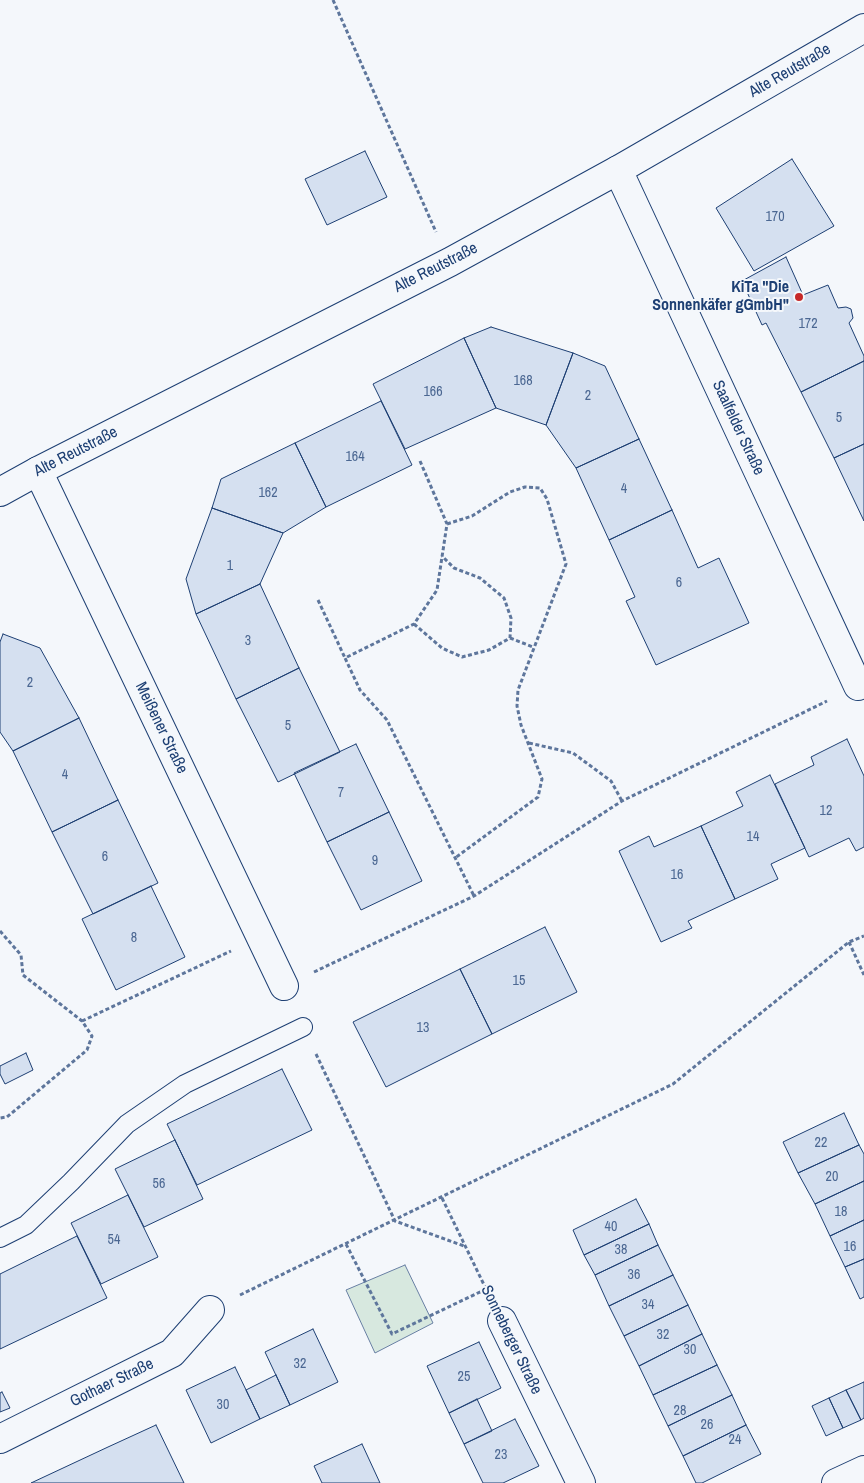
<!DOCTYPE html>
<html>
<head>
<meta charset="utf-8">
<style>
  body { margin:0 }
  canvas { display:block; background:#f4f7fb }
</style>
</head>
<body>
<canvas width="864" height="1483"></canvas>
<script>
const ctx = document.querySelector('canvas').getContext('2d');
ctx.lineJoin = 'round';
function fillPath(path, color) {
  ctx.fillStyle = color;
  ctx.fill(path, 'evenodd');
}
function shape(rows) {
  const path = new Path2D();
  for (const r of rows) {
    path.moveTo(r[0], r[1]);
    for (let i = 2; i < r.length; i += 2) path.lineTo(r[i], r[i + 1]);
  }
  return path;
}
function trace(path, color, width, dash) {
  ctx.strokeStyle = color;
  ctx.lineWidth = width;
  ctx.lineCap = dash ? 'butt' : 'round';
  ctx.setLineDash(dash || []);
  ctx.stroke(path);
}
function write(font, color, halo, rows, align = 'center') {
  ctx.font = font + ' "Archivo Narrow",sans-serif';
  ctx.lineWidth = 4;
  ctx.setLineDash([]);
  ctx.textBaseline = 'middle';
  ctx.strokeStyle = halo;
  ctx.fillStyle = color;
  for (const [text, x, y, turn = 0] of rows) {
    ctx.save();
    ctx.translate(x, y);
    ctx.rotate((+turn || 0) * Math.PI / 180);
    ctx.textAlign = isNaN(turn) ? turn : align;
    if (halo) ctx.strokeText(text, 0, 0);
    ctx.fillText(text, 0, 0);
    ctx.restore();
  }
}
const green = shape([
  [405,1265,433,1323,375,1353,346,1290,405,1265]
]);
const building = shape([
  [365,151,387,197,327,225,305,179,365,151],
  [792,159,834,226,754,271,716,208,792,159],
  [786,257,803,295,828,285,838,308,846,307,851,309,853,318,849,323,864,356,864,361,801,392,766,323,762,325,742,281,786,257],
  [491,327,573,353,546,425,496,408,464,338,491,327],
  [464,338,496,408,405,449,373,384,464,338],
  [573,353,605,366,639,439,576,468,546,425,573,353],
  [864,361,864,444,834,458,801,392,864,361],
  [381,401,412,465,326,507,295,443,381,401],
  [639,439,672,510,609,540,576,468,639,439],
  [295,443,326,507,283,533,212,508,221,479,295,443],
  [864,444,864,521,834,458,864,444],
  [212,508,283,533,260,584,196,614,186,579,212,508],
  [672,510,698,568,719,558,749,623,656,665,626,601,635,597,609,540,672,510],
  [260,584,299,668,236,699,196,614,260,584],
  [3,634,40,648,79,718,13,751,0,732,0,642,3,634],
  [299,668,340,752,278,782,236,699,299,668],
  [79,718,118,800,52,832,13,751,79,718],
  [847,739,864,776,864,847,856,851,849,838,809,857,775,784,814,765,811,757,847,739],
  [356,744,389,812,327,842,294,773,356,744],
  [770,775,805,848,771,864,778,879,735,899,701,826,743,806,736,792,770,775],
  [118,800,158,883,93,914,52,832,118,800],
  [389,812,422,881,361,910,327,842,389,812],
  [701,826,735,899,688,921,692,928,661,942,619,851,649,836,654,847,701,826],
  [151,886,185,957,116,990,82,919,151,886],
  [545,927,577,992,492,1034,460,969,545,927],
  [460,969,492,1034,386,1087,353,1022,460,969],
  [26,1053,33,1070,5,1084,0,1074,0,1066,26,1053],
  [282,1069,312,1130,197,1185,167,1124,282,1069],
  [844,1113,859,1145,798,1173,783,1142,844,1113],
  [175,1140,203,1199,144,1227,115,1169,175,1140],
  [859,1145,864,1154,864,1181,815,1204,798,1173,859,1145],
  [864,1181,864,1220,830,1236,815,1204,864,1181],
  [128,1195,158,1257,101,1284,71,1223,128,1195],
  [636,1199,649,1224,584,1255,573,1230,636,1199],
  [864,1220,864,1259,845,1267,830,1236,864,1220],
  [649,1224,658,1245,595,1275,584,1255,649,1224],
  [77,1236,107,1298,0,1349,0,1274,77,1236],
  [658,1245,673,1275,609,1306,595,1275,658,1245],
  [864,1259,864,1297,860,1299,845,1267,864,1259],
  [673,1275,688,1305,624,1336,609,1306,673,1275],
  [688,1305,702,1334,639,1366,624,1336,688,1305],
  [313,1329,338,1382,290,1405,265,1352,313,1329],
  [702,1334,717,1365,653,1395,639,1366,702,1334],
  [479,1342,501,1388,449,1413,427,1366,479,1342],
  [717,1365,732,1395,668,1426,653,1395,717,1365],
  [235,1367,260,1419,211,1443,186,1390,235,1367],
  [276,1375,290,1405,260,1419,246,1390,276,1375],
  [864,1382,864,1418,861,1420,846,1390,864,1382],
  [846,1390,861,1420,843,1428,829,1398,846,1390],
  [2,1392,10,1408,0,1412,0,1393,2,1392],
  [732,1395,746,1425,683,1456,668,1426,732,1395],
  [829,1398,843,1428,826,1436,812,1406,829,1398],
  [477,1399,492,1431,464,1444,449,1413,477,1399],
  [515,1419,539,1466,503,1483,483,1483,464,1444,515,1419],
  [156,1425,184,1483,31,1483,108,1447,156,1425],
  [746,1425,761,1454,702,1483,696,1483,683,1456,746,1425],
  [362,1444,380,1483,322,1483,314,1466,362,1444]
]);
const path = shape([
  [333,0,436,232],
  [420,461,447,524,437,590,414,624,345,658,360,690,387,720,474,896],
  [447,524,472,516,510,492,525,487,540,488,547,499,566,564,518,690,517,706,521,725,542,779,538,797,455,858],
  [318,600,345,658],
  [414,624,442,648,462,657,489,650,510,638,511,618,504,598,480,578,454,568,442,556],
  [510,638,533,647],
  [529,743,573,753,611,781,622,801],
  [0,931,21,955,23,975,82,1021,92,1036,87,1050,7,1117,0,1118],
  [849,942,864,975],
  [314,972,474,896,622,801,827,701],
  [82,1021,231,951],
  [316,1054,395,1221,464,1246],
  [442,1198,487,1291],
  [346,1244,392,1334,482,1291],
  [240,1295,673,1084,849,942,864,936]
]);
const service = shape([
  [0,1238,26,1225,71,1182,127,1124,185,1084,303,1027]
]);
const minor = shape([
  [618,170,858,686],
  [38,471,284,986],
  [502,1321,581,1483],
  [0,1439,172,1353,210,1310],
  [836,1483,864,1470]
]);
const secondary = shape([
  [0,492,38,471,450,262,618,170,864,28]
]);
const markers = [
  [799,297,5,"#c62828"]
];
const numberNames = [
  ["170",775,217],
  ["172",808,324],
  ["168",523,381],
  ["166",433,392],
  ["2",588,396],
  ["5",839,418],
  ["164",355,457],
  ["4",624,489],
  ["162",268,493],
  ["1",230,566],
  ["6",679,583],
  ["3",248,641],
  ["2",30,683],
  ["5",288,726],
  ["4",65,775],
  ["7",341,793],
  ["12",826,811],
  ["14",753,837],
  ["6",105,857],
  ["9",375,861],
  ["16",677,875],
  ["8",134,938],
  ["15",519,981],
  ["13",423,1028],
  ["22",821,1143],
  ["20",832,1177],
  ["56",159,1184],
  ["18",841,1212],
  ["40",611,1227],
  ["54",114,1240],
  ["16",850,1247],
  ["38",621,1250],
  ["36",634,1275],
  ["34",648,1305],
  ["32",663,1335],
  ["30",690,1350],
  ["32",300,1364],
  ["25",464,1377],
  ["30",223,1405],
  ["28",680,1411],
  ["26",707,1425],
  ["24",735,1440],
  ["23",501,1455]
];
const streetNames = [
  ["Alte Reutstraße",790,71,-30],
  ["Alte Reutstraße",436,268,-27],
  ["Saalfelder Straße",738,428,65],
  ["Alte Reutstraße",76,452,-27],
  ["Meißener Straße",161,728,64],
  ["Sonneberger Straße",511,1340,64],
  ["Gothaer Straße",112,1383,-26]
];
const poiNames = [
  ["KiTa \"Die",789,288],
  ["Sonnenkäfer gGmbH\"",789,306]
];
fillPath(green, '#d7e8df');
trace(green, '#687fa3', 1);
fillPath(building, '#d5e0f0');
trace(building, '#1d3f73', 1);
trace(service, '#1d3f73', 20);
trace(minor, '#1d3f73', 30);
trace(secondary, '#1d3f73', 30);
trace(path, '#5e769c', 3, [4, 2.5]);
trace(service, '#f4f7fb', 18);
trace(minor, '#f4f7fb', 28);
trace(secondary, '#f4f7fb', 28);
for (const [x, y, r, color] of markers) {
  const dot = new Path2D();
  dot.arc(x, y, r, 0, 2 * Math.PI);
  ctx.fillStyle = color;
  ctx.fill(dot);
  trace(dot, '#f4f7fb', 2);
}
write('14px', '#4b6792', null, numberNames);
write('16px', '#1d3f73', '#f4f7fb', streetNames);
write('bold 16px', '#1d3f73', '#f4f7fb', poiNames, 'right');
</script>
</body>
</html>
